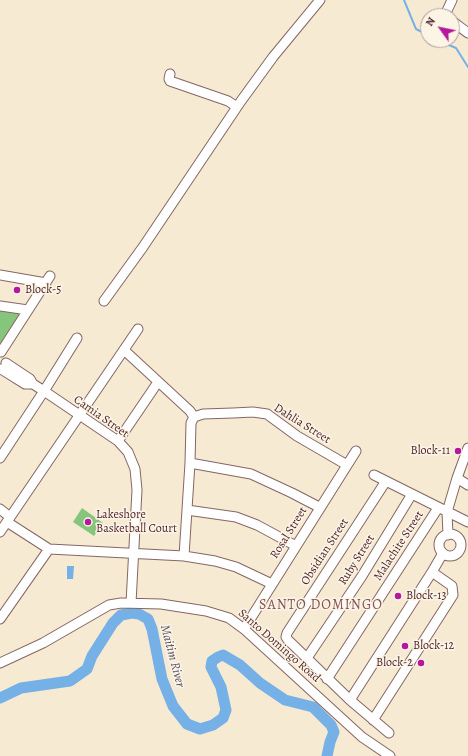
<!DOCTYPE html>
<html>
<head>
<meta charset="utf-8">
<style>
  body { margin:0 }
  #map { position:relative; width:468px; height:756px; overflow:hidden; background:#f6ead2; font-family:Alegreya,serif }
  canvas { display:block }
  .north { position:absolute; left:420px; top:8px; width:40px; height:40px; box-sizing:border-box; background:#fcf5e5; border:1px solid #b59f9b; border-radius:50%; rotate:303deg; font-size:11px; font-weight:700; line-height:16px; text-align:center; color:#4a1f2b }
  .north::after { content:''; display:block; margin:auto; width:14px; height:18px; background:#b5179e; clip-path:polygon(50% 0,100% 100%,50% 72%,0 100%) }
</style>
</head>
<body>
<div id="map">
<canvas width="468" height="756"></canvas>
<div class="north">N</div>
</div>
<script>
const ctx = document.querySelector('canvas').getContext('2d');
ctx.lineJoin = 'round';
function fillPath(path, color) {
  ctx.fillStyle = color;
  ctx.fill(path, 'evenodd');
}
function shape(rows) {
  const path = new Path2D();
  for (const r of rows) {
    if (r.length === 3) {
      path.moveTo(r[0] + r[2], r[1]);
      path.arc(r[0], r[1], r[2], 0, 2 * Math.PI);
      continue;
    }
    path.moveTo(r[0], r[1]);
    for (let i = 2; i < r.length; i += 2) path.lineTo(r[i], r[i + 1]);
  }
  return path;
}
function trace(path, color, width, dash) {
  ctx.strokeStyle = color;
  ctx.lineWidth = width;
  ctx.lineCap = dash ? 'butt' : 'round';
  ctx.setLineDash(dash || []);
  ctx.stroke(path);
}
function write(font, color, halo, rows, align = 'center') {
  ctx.font = font + ' Alegreya,serif';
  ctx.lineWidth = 3;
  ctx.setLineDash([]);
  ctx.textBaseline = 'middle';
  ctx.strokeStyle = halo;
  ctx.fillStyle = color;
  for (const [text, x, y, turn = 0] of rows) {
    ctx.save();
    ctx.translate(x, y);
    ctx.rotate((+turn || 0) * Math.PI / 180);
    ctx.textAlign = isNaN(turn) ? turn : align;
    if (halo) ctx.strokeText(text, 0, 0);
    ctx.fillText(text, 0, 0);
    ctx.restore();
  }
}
const green = shape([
  [0,308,20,312,22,316,4,343,0,343],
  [82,508,103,523,94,536,73,522]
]);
const water = shape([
  [67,566,74,566,73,579,67,579]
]);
const stream = shape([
  [404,0,416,29,428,35],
  [437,40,456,48,468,67]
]);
const river = shape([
  [0,698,21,688,70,681,87,669,92,656,113,623,121,615,132,613,139,614,148,619,152,629,162,679,173,706,187,724,200,729,213,725,223,718,226,710,221,687,211,667,212,661,218,657,223,655,240,665,260,683,285,700,313,707,331,725,334,732,330,742,327,756]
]);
const minor = shape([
  [446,16,445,15,452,0],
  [452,21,468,33],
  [170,74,169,79,170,81,228,101,237,107],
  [0,275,46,283],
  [104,301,143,247,241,101,273,57,320,0],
  [0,306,28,310],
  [124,350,190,411,194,417],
  [1,352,50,276],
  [6,363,30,379,33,384,44,391,118,441,128,452,135,469,137,490,131,603],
  [1,369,25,384,33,384],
  [194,417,203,414,233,413,253,412,267,414,297,436,347,465],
  [118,441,158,382],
  [0,458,44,391,77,338],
  [190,463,251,474,292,493,319,507],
  [374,475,468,522],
  [457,478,468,485],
  [386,481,287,633,286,637,288,640,350,700,389,733],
  [0,509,10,517],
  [187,510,236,517,257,525,296,546],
  [7,522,49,549,184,556,215,561,236,567,272,584],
  [0,532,138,329],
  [450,545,11],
  [448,535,447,512,457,478,468,448],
  [184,556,190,463,191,423,194,417],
  [0,619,49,549],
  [244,629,356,451],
  [307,658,362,576,412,494],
  [0,663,43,643,109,605,121,603,161,604,206,611,229,618,244,629,362,737,390,756],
  [327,679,438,508],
  [350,700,432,572,443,553],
  [373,720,453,595,452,586,432,572]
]);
const markers = [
  [17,290,4,"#b5179e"],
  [458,451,4,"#b5179e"],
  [88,522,4,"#b5179e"],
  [398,596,4,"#b5179e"],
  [405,646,4,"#b5179e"],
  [421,663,4,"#b5179e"]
];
const poiNames = [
  ["Block-5",25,290],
  ["Block-11",450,451,"right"],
  ["Lakeshore",96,515],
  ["Basketball Court",96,529],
  ["Block-13",406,596],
  ["Block-12",413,646],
  ["Block-2",413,663,"right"]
];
const streetNames = [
  ["Camia Street",101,417,35],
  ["Dahlia Street",302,424,32],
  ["Rosal Street",289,533,-58],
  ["Malachite Street",399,546,-57],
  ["Obsidian Street",325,552,-57],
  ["Ruby Street",357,560,-58],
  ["Santo Domingo Road",279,646,41]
];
const waterNames = [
  ["Maitim River",172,656,75]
];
const quarterNames = [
  ["SANTO DOMINGO",321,606]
];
fillPath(green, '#86c57c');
fillPath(water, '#75b0e6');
trace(stream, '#75b0e6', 2);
trace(river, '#75b0e6', 11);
trace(minor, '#866665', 11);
trace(minor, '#fff', 9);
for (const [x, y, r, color] of markers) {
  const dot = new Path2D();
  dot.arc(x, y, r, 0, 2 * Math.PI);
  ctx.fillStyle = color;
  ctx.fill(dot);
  trace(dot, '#fcf5e5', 1.5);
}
write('12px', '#4a1f2b', '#fcf5e5', poiNames, 'left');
write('12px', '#4a1f2b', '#fcf5e5', streetNames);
write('italic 13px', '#59526c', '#fcf5e5', waterNames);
ctx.letterSpacing = '1px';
write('14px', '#855158', '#fcf5e5', quarterNames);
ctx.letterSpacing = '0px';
</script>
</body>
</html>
